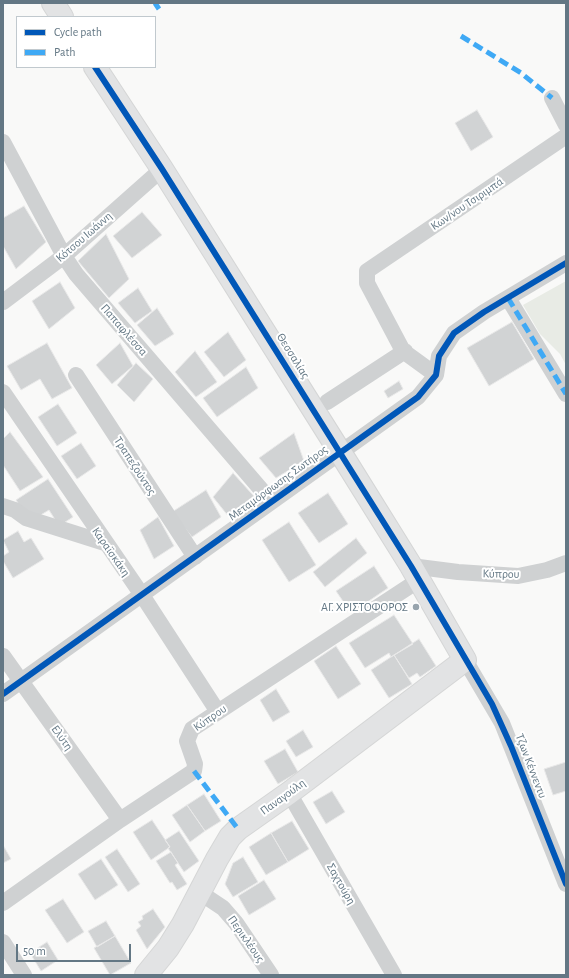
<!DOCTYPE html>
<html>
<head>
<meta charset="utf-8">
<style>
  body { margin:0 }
  #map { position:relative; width:569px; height:978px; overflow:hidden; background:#f9f9f8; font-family:"Alegreya Sans",sans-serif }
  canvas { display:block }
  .frame { position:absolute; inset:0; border:4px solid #637784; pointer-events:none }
  .legend { position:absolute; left:16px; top:16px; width:140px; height:52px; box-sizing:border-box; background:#fff; border:1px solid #c1c9ce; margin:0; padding:5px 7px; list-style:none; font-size:12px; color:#637784 }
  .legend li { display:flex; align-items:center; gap:8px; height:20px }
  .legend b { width:20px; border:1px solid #c1c9ce }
  .scale { position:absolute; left:16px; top:944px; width:115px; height:18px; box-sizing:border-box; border:2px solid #637784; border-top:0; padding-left:5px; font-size:12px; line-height:14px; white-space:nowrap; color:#637784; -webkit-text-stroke:3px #fff; paint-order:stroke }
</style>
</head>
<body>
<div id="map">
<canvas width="569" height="978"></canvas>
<div class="frame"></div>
<ul class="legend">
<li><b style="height:5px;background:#0057b8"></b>Cycle path</li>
<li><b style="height:5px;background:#3fa9f5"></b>Path</li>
</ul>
<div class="scale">50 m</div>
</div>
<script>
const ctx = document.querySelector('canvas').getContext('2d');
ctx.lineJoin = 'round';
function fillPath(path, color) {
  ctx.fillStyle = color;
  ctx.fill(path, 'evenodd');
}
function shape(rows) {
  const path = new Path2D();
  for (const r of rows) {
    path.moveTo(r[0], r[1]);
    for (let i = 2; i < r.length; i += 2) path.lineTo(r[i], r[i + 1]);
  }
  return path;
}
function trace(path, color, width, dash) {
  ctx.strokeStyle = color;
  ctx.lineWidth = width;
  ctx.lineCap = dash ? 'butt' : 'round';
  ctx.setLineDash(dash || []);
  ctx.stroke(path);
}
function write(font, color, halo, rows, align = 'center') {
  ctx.font = font + ' "Alegreya Sans",sans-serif';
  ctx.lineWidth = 4;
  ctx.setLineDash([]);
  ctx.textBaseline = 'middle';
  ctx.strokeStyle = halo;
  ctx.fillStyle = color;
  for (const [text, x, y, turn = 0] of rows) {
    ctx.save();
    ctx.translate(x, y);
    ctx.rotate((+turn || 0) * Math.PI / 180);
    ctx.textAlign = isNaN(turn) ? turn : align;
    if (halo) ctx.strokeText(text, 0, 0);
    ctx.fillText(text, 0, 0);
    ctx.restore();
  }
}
const green = shape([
  [566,281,566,365,560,354,540,334,523,305]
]);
const building = shape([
  [477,110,493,137,471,151,455,123,477,110],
  [24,206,46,242,16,269,3,246,3,218,24,206],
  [142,212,162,235,132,258,113,236,142,212],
  [106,234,129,279,109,298,78,261,106,234],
  [60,282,75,308,49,329,32,301,60,282],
  [138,288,152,311,135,323,118,303,138,288],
  [157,308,174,334,155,346,137,325,157,308],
  [512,322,534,359,489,386,467,348,512,322],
  [228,332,246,360,224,377,204,352,228,332],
  [47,343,72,388,52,399,40,379,21,390,7,366,47,343],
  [120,343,133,366,112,384,96,365,120,343],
  [195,351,217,382,196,397,175,372,195,351],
  [136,363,153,379,134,402,117,385,136,363],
  [246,367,258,388,217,417,203,398,246,367],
  [399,381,403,389,388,398,384,391,399,381],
  [58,404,77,433,57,446,38,417,58,404],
  [10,432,43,477,20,491,3,465,3,439,10,432],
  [294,433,304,461,276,478,259,458,294,433],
  [81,443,96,466,77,479,61,456,81,443],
  [233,473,261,504,233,522,213,497,233,473],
  [48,479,73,517,59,526,49,510,34,519,26,515,16,500,48,479],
  [206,490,221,517,192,537,172,512,206,490],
  [328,493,348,524,319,543,298,513,328,493],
  [158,517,174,546,154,559,140,530,158,517],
  [289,522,316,565,289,582,262,540,289,522],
  [18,531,24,542,31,538,44,559,13,578,3,561,3,556,9,552,3,540,18,531],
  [356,538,367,553,325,587,313,572,356,538],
  [374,566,388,588,351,613,336,591,374,566],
  [394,615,413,644,391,657,389,653,365,668,349,643,394,615],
  [419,639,436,666,420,677,417,673,409,678,394,655,419,639],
  [336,646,361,684,338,699,314,661,336,646],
  [394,655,412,684,389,698,371,670,394,655],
  [276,689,290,712,273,722,260,700,276,689],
  [303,730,313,747,296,757,286,741,303,730],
  [285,749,298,772,278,784,264,761,285,749],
  [566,762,566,791,553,795,544,769,566,762],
  [332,791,345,812,326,824,313,802,332,791],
  [204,794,221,821,205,831,187,805,204,794],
  [187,805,205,831,190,842,172,815,187,805],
  [152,820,170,847,151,860,133,832,152,820],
  [292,821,309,849,288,862,271,833,292,821],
  [179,831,199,861,184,872,168,848,170,847,165,840,179,831],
  [271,833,288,862,266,875,249,847,271,833],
  [3,845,11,859,3,863,3,845],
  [117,849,140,884,128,892,105,857,117,849],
  [171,852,178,863,175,865,187,884,177,890,172,882,170,883,156,861,171,852],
  [243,857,258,882,233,897,225,884,233,863,243,857],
  [101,859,118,885,95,900,78,874,101,859],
  [264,880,276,899,249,915,238,896,264,880],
  [63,899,84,932,67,943,45,910,63,899],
  [153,909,165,927,147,949,136,930,141,926,138,922,143,919,142,916,153,909],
  [106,921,115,936,97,947,88,931,106,921],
  [115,936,131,963,110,975,94,948,115,936],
  [47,942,58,960,41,971,30,953,47,942]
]);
const street = shape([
  [552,98,566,125],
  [3,142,64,256,76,274,271,501],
  [508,298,566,394],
  [3,302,64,256,162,169],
  [76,375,195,557],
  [436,375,403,351,367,283,367,271,566,136],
  [3,392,142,595,218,712],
  [327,402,405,351],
  [3,506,15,510,26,518,105,543],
  [411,566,458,572,518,576,547,570,566,563],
  [3,656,120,820],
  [465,660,502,723,566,884],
  [3,694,418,397,436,375,439,356,454,333,484,312,566,263],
  [289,793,394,975],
  [199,892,223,908,236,923,271,975],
  [3,903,120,820,194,771,195,764,187,741,192,729,419,580],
  [3,942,24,975]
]);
const secondary = shape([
  [53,3,62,17],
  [95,67,162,169,340,452,411,566,465,660,289,793,238,829,230,837,217,859,183,924,168,948,146,975]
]);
const quiet = shape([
  [155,3,159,9],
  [461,36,521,73,552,98],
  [508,298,566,394],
  [194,771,238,829]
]);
const cycleway = shape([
  [95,67,162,169,411,566,492,704,511,746,566,884],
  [3,694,418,397,436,375,439,356,454,333,484,312,566,263]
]);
const markers = [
  [416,607,4,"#98a4ad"]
];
const streetNames = [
  ["Κων/νου Τσιριμπά",467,204,-34],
  ["Κότσου Ιωάννη",84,237,-41],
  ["Παπαφλέσσα",124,330,49],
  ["Θεσσαλίας",293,356,58],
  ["Τραπεζούντος",135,466,57],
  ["Μεταμόρφωσης Σωτήρος",278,483,-36],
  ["Καραϊσκάκη",111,552,55],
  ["Κύπρου",501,574,1],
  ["Κύπρου",210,718,-35],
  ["Ελύτη",62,738,54],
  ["Τζων Κέννεντυ",531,766,69],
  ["Παναγούλη",283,797,-36],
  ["Σαχτούρη",341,884,60],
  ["Περικλέους",246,939,55]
];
const poiNames = [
  ["ΑΓ. ΧΡΙΣΤΟΦΟΡΟΣ",408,607]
];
fillPath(green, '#e8ebe5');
fillPath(building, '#d1d3d4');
trace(building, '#e8e8e8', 1);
trace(secondary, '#d5d6d6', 24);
trace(street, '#cfd1d2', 16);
trace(secondary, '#e2e3e4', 22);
trace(quiet, '#3fa9f5', 5, [10, 5]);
trace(cycleway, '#0057b8', 6);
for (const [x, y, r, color] of markers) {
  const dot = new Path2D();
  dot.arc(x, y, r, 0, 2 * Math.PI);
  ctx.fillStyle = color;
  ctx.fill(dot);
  trace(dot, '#fff', 1.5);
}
write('12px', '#637784', '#fff', streetNames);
write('12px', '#637784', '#fff', poiNames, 'right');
</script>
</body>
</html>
